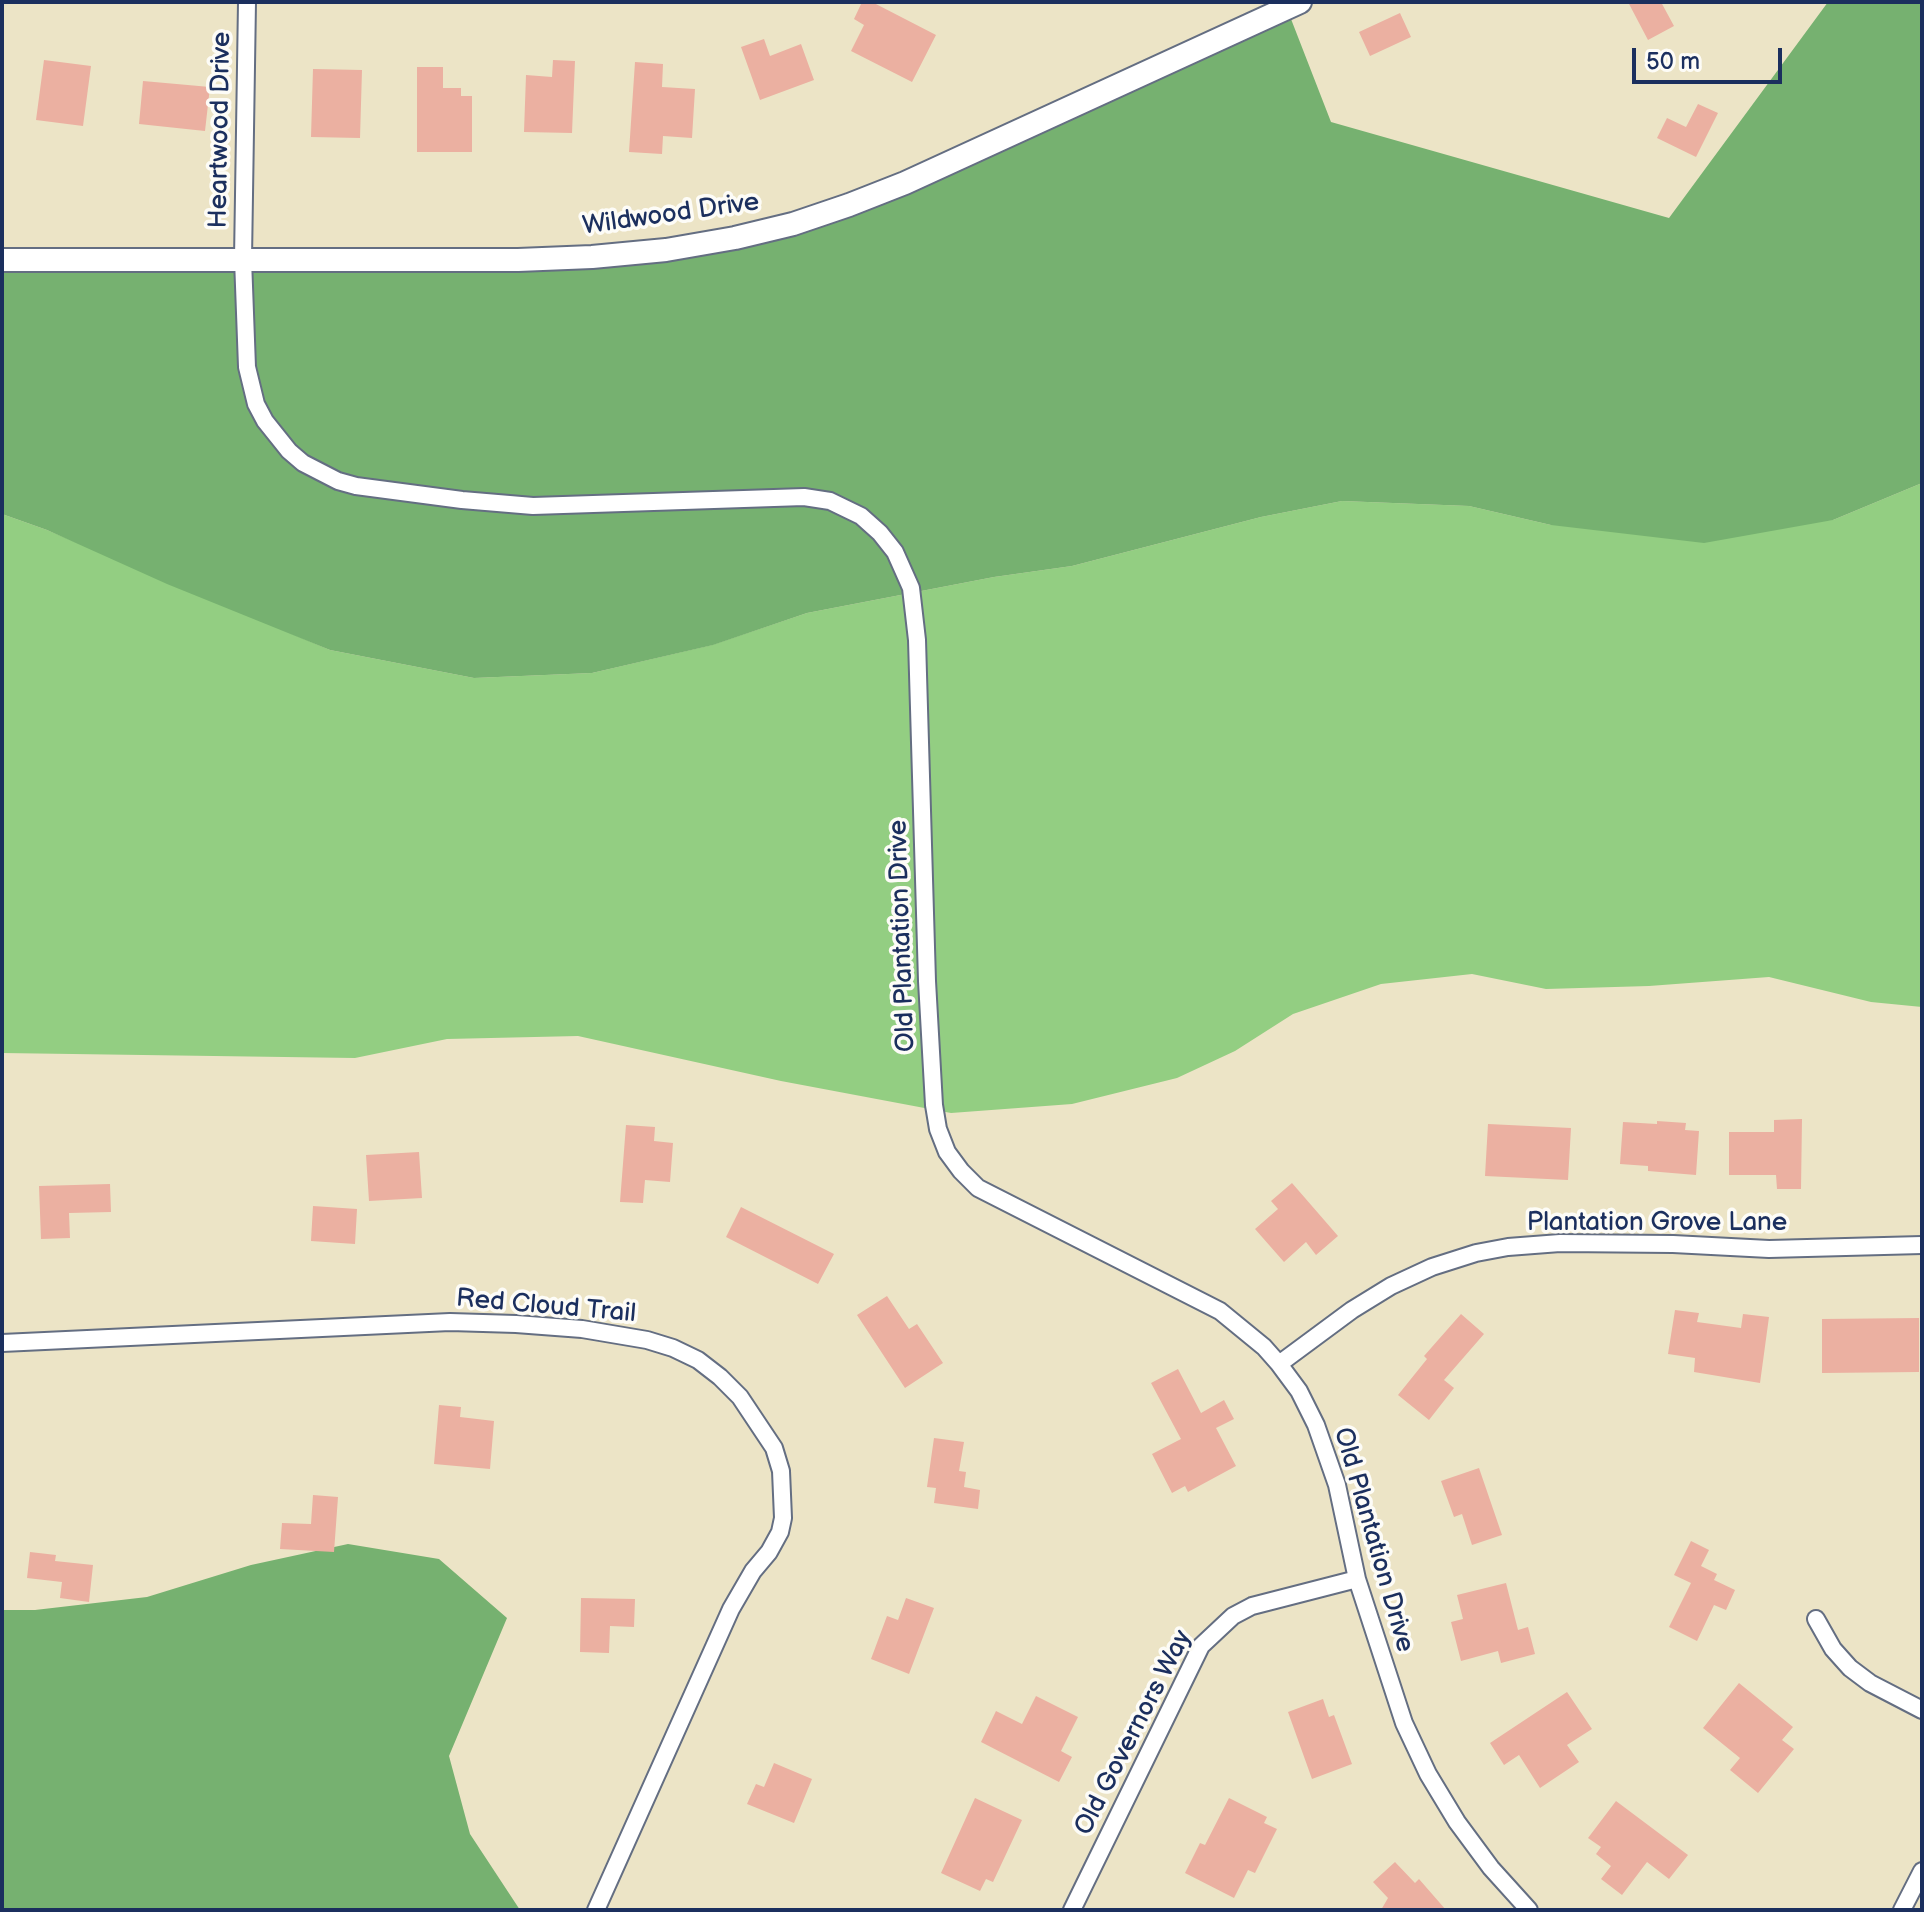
<!DOCTYPE html>
<html>
<head>
<meta charset="utf-8">
<style>
  body { margin:0 }
  #map { position:relative; width:1924px; height:1912px; overflow:hidden; background:#ece4c6; font-family:"Balsamiq Sans",sans-serif }
  canvas { display:block }
  .frame { position:absolute; inset:0; border:4px solid #1b2f5e; pointer-events:none }
  .scale { position:absolute; left:1632px; top:48px; width:150px; height:36px; box-sizing:border-box; border:4px solid #1b2f5e; border-top:0; padding-left:10px; font-size:24px; line-height:28px; white-space:nowrap; color:#1b2f5e; -webkit-text-stroke:6px #fdfcf7; paint-order:stroke }
</style>
</head>
<body>
<div id="map">
<canvas width="1924" height="1912"></canvas>
<div class="frame"></div>
<div class="scale">50 m</div>
</div>
<script>
const ctx = document.querySelector('canvas').getContext('2d');
ctx.lineJoin = 'round';
function fillPath(path, color) {
  ctx.fillStyle = color;
  ctx.fill(path, 'evenodd');
}
function shape(rows) {
  const path = new Path2D();
  for (const r of rows) {
    path.moveTo(r[0], r[1]);
    for (let i = 2; i < r.length; i += 2) path.lineTo(r[i], r[i + 1]);
  }
  return path;
}
function trace(path, color, width, dash) {
  ctx.strokeStyle = color;
  ctx.lineWidth = width;
  ctx.lineCap = dash ? 'butt' : 'round';
  ctx.setLineDash(dash || []);
  ctx.stroke(path);
}
function write(font, color, halo, rows, align = 'center') {
  ctx.font = font + ' "Balsamiq Sans",sans-serif';
  ctx.lineWidth = 7;
  ctx.setLineDash([]);
  ctx.textBaseline = 'middle';
  ctx.strokeStyle = halo;
  ctx.fillStyle = color;
  for (const [text, x, y, turn = 0] of rows) {
    ctx.save();
    ctx.translate(x, y);
    ctx.rotate((+turn || 0) * Math.PI / 180);
    ctx.textAlign = isNaN(turn) ? turn : align;
    if (halo) ctx.strokeText(text, 0, 0);
    ctx.fillText(text, 0, 0);
    ctx.restore();
  }
}
const green = shape([
  [1922,483,1922,1007,1871,1002,1769,977,1649,986,1546,989,1472,974,1381,984,1293,1014,1235,1051,1177,1078,1072,1104,951,1113,781,1081,578,1036,447,1039,355,1058,2,1053,2,514,47,530,330,650,474,678,592,673,712,645,807,613,994,577,1072,566,1261,517,1342,501,1469,506,1551,525,1833,520]
]);
const forest = shape([
  [1828,2,1922,2,1922,483,1833,520,1704,543,1551,525,1469,506,1342,501,1261,517,1072,566,994,577,807,613,713,645,592,673,474,678,330,650,167,584,47,530,2,514,2,270,519,270,594,268,669,260,798,234,855,215,911,192,1291,19,1331,122,1669,218],
  [348,1544,439,1559,507,1618,449,1756,470,1834,520,1910,2,1910,2,1610,35,1610,147,1597,251,1565]
]);
const building = shape([
  [862,2,872,2,936,35,912,82,851,51,864,25,854,19],
  [1628,2,1661,2,1674,26,1648,40],
  [1400,13,1411,37,1370,56,1359,32],
  [764,39,770,56,801,44,814,80,760,100,741,47],
  [44,60,91,66,83,126,36,120],
  [553,60,575,61,572,133,524,132,526,75,552,77],
  [635,62,663,64,662,87,695,89,692,138,663,136,662,154,629,152],
  [417,67,443,67,443,88,461,88,461,96,472,96,472,152,417,152],
  [313,69,362,70,360,138,311,137],
  [143,81,210,87,205,131,139,124],
  [1698,104,1718,113,1696,157,1657,138,1667,118,1686,127],
  [1802,1119,1801,1189,1777,1189,1776,1175,1729,1175,1729,1132,1774,1132,1774,1120],
  [1657,1121,1686,1123,1685,1130,1699,1131,1696,1175,1648,1171,1648,1166,1620,1164,1623,1122,1657,1124],
  [1488,1124,1571,1128,1568,1180,1485,1176],
  [626,1125,655,1127,654,1141,673,1143,670,1182,645,1180,643,1203,620,1202],
  [419,1152,422,1198,369,1201,366,1155],
  [1292,1183,1338,1236,1316,1255,1306,1242,1284,1262,1255,1229,1278,1209,1271,1201],
  [110,1184,111,1212,69,1213,70,1238,41,1239,39,1186],
  [313,1206,357,1209,355,1244,311,1241],
  [741,1207,834,1254,818,1284,726,1237],
  [887,1296,909,1329,917,1324,943,1363,905,1388,857,1315],
  [1675,1310,1699,1313,1697,1322,1741,1328,1743,1314,1769,1317,1760,1383,1694,1372,1695,1358,1668,1354],
  [1461,1314,1484,1334,1444,1380,1454,1388,1429,1420,1398,1395,1427,1359,1424,1356],
  [1919,1318,1919,1372,1822,1373,1822,1319],
  [1178,1369,1201,1413,1224,1400,1234,1419,1216,1428,1236,1466,1188,1492,1185,1486,1172,1493,1152,1454,1181,1439,1151,1383],
  [439,1405,461,1407,460,1417,494,1421,490,1469,434,1464],
  [934,1438,964,1442,959,1471,966,1472,964,1487,980,1490,978,1509,934,1503,936,1488,927,1487],
  [1479,1468,1502,1535,1472,1545,1462,1514,1454,1517,1441,1481],
  [313,1495,338,1497,334,1552,280,1549,282,1523,311,1524],
  [1691,1541,1709,1550,1701,1566,1717,1574,1714,1580,1735,1590,1726,1610,1714,1605,1697,1641,1669,1627,1691,1583,1674,1575],
  [30,1552,56,1555,55,1561,93,1565,89,1602,60,1598,62,1582,27,1578],
  [1506,1583,1518,1630,1528,1627,1535,1654,1501,1663,1498,1651,1461,1661,1451,1622,1463,1619,1457,1595],
  [581,1598,635,1599,634,1627,610,1626,609,1653,580,1652],
  [906,1598,934,1608,909,1674,871,1659,887,1616,898,1620],
  [1739,1683,1793,1727,1782,1740,1794,1749,1758,1793,1730,1770,1740,1758,1703,1728],
  [1567,1692,1592,1729,1567,1745,1579,1762,1540,1788,1519,1755,1504,1765,1490,1743],
  [1036,1696,1078,1717,1061,1751,1072,1757,1059,1782,981,1742,996,1711,1022,1724],
  [1323,1699,1329,1717,1334,1715,1352,1764,1312,1779,1288,1712],
  [774,1763,812,1779,794,1823,747,1804,756,1784,764,1787],
  [975,1798,1022,1820,993,1882,986,1879,980,1891,941,1873],
  [1229,1798,1267,1817,1264,1823,1277,1829,1255,1873,1248,1870,1234,1898,1185,1873,1200,1843,1205,1845],
  [1616,1801,1688,1855,1669,1879,1647,1862,1622,1895,1601,1879,1611,1866,1596,1854,1601,1847,1588,1838],
  [1395,1862,1415,1883,1419,1879,1446,1910,1381,1910,1388,1898,1373,1882]
]);
const street = shape([
  [247,2,243,259,247,367,256,404,265,421,289,451,303,463,338,481,356,486,462,500,533,506,804,497,830,501,861,516,880,533,895,552,911,588,917,640,927,981,934,1105,938,1129,947,1152,961,1171,978,1188,1220,1311,1264,1347,1279,1364,1299,1391,1316,1425,1337,1485,1357,1579,1404,1723,1428,1774,1457,1822,1491,1868,1529,1910],
  [2,1343,450,1322,516,1324,582,1329,647,1340,673,1348,698,1360,720,1377,740,1397,774,1448,781,1471,783,1518,780,1532,769,1552,753,1571,731,1609,596,1910],
  [1279,1364,1352,1310,1391,1286,1432,1267,1476,1253,1508,1247,1560,1243,1673,1244,1769,1249,1922,1245],
  [1816,1619,1833,1649,1850,1668,1870,1683,1922,1710],
  [1072,1910,1201,1646,1233,1616,1252,1606,1357,1579],
  [1902,1910,1922,1871]
]);
const secondary = shape([
  [2,260,518,260,592,257,666,250,735,238,793,224,849,205,905,183,1300,2]
]);
const streetNames = [
  ["Heartwood Drive",221,130,-89],
  ["Wildwood Drive",671,215,-8],
  ["Old Plantation Drive",903,936,-92],
  ["Plantation Grove Lane",1657,1223],
  ["Red Cloud Trail",546,1307,5],
  ["Old Plantation Drive",1373,1540,74],
  ["Old Governors Way",1134,1733,-63]
];
fillPath(green, '#93ce82');
fillPath(forest, '#76b170');
fillPath(building, '#ebb0a1');
trace(street, '#646e82', 20);
trace(secondary, '#646e82', 26);
trace(street, '#fff', 16);
trace(secondary, '#fff', 22);
write('26px', '#1b2f5e', '#fdfcf7', streetNames);
</script>
</body>
</html>
